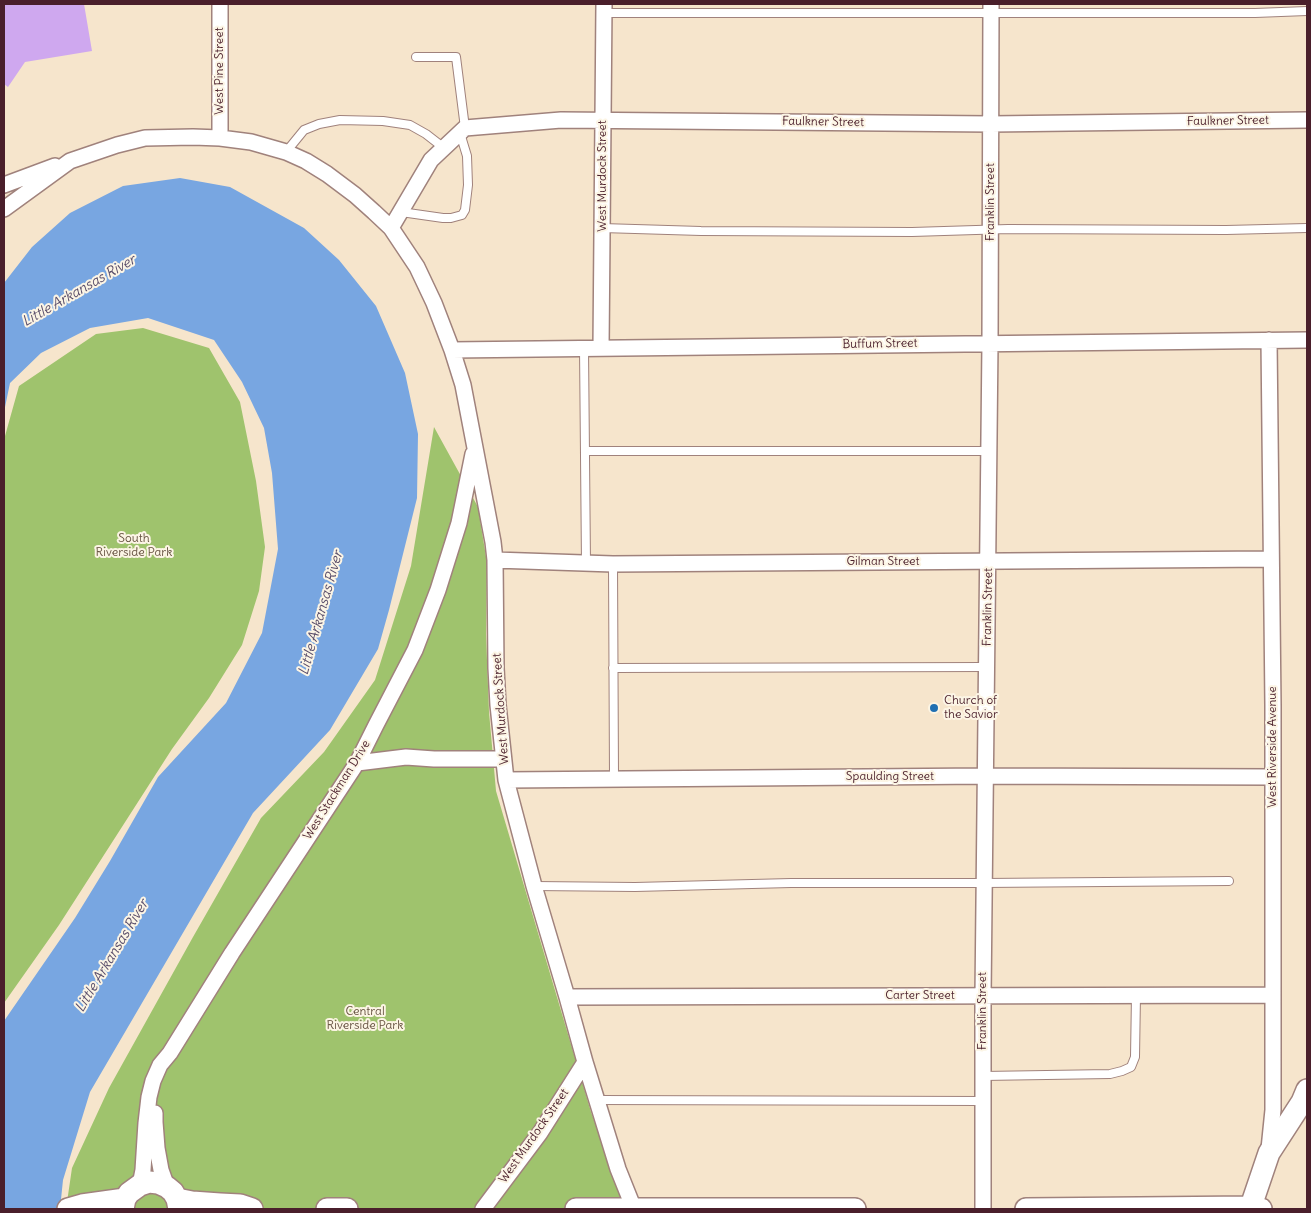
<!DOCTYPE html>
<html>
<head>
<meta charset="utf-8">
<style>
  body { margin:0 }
  #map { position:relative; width:1311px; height:1213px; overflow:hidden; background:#f6e5cc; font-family:Delius,sans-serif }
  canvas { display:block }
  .frame { position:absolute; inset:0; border:5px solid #4a1f2b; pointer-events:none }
</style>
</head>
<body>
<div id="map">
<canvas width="1311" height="1213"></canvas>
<div class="frame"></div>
</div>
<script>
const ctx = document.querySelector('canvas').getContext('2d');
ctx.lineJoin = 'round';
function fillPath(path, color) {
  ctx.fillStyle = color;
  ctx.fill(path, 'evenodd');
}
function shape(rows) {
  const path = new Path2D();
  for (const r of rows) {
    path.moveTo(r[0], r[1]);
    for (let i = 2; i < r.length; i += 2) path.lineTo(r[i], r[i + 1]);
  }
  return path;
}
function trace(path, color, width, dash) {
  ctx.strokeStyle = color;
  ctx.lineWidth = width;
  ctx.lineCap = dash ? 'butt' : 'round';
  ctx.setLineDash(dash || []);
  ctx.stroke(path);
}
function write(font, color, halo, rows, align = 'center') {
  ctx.font = font + ' Delius,sans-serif';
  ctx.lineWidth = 4;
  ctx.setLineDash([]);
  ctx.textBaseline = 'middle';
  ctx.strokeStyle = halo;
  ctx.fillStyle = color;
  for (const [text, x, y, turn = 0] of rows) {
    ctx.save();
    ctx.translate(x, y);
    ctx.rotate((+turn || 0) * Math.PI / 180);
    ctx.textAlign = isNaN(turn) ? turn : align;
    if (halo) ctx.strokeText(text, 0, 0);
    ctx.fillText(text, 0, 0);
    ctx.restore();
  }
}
const green = shape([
  [143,328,209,348,240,402,256,481,265,547,259,591,242,645,209,698,172,749,59,925,4,1003,5,436,19,386,96,334],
  [434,427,478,507,487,563,486,634,489,712,496,791,591,1112,626,1209,66,1209,72,1168,109,1088,193,937,261,818,324,752,375,680,411,566]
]);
const water = shape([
  [180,178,230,187,304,228,339,260,376,306,405,373,418,434,417,498,389,610,378,649,330,730,253,813,90,1092,63,1180,60,1209,4,1209,4,1021,75,918,110,861,158,777,226,703,262,633,278,549,272,473,264,428,242,382,214,340,148,318,90,328,41,353,10,383,4,412,4,283,32,247,70,213,123,186]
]);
const building = shape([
  [4,4,84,4,92,51,25,62,8,87,4,84]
]);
const lane = shape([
  [604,13,1255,13,1307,11],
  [416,57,456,57,465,128],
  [286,152,304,130,319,124,340,120,383,121,410,125,426,134,444,148],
  [401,212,443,218,451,218,462,215,465,210,468,185,467,156,460,133],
  [602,228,701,231,912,232,1008,229,1226,230,1307,228],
  [584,348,586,564],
  [585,451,989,451],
  [613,564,614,778],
  [613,668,987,667],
  [534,886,635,887,791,883,984,883,1229,881],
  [983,1076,1110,1074,1122,1071,1131,1067,1135,1057,1136,995],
  [597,1100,983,1101]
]);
const street = shape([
  [220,4,220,138],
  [4,185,55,166],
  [4,209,70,161,117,145,145,138,193,137,220,138,251,142,286,152,306,161,327,174,355,195,374,212,391,228,417,267,434,303,452,350,463,385,493,542,495,560,496,668,498,705,506,780,534,886,567,997,585,1062,618,1169,634,1209],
  [391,228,431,160,465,128,561,120,991,124,1307,120],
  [1269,340,1273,706,1273,1110,1269,1149],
  [601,348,604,4],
  [452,350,1307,340],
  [495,560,613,564,1271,559],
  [357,763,406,757,434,759,503,759],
  [506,780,986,776,1273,777],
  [567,997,1273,995],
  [155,1113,155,1122,157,1148,161,1170,167,1187],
  [140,1185,143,1170,146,1123,149,1097,153,1081,160,1065,170,1053,232,953,357,763,376,725,415,650,438,590,459,523,473,454],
  [483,1209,540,1133,585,1062],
  [983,1209,983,996,990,343,991,4]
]);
const secondary = shape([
  [177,1199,192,1202,220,1204,240,1205,252,1209],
  [68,1209,82,1205,125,1199],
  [123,1209,125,1199,129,1193,140,1185,149,1182,158,1183,167,1187,173,1192,177,1199,179,1209],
  [327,1209,347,1209],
  [576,1209,855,1209],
  [1026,1209,1252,1207,1261,1209],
  [1250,1209,1269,1153,1302,1102,1307,1090]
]);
const markers = [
  [934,708,5,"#1f6fb2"]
];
const streetNames = [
  ["West Pine Street",220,71,-90],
  ["Faulkner Street",1228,121,-1],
  ["Faulkner Street",823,122,1],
  ["West Murdock Street",603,176,-90],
  ["Franklin Street",991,202,-90],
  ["Buffum Street",880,344,-1],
  ["Gilman Street",883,562],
  ["Franklin Street",988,607,-89],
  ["West Murdock Street",501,709,-94],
  ["West Riverside Avenue",1273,747,-90],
  ["Spaulding Street",890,777],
  ["West Stackman Drive",337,790,-58],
  ["Carter Street",920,996],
  ["Franklin Street",983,1011,-90],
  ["West Murdock Street",534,1136,-55]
];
const parkNames = [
  ["South",134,539],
  ["Riverside Park",134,553],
  ["Central",365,1012],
  ["Riverside Park",365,1026]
];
const poiNames = [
  ["Church of",944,701],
  ["the Savior",944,715]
];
const waterNames = [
  ["Little Arkansas River",79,291,-30],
  ["Little Arkansas River",321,613,-74],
  ["Little Arkansas River",112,956,-59]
];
fillPath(green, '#9fc36d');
fillPath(water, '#78a6e1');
fillPath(building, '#cfa8ef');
trace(lane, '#a0827c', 10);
trace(street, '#a0827c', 18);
trace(secondary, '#a0827c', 24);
trace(lane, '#fff', 8);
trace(street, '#fff', 15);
trace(secondary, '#fff', 21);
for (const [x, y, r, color] of markers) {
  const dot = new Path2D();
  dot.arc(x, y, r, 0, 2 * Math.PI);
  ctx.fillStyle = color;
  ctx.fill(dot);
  trace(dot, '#fcf5e5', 2);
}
write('12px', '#4a1f2b', '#fcf5e5', streetNames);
write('12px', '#64503f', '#fcf5e5', parkNames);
write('12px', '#4a1f2b', '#fcf5e5', poiNames, 'left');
write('italic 14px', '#5a4e6b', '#fcf5e5', waterNames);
</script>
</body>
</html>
